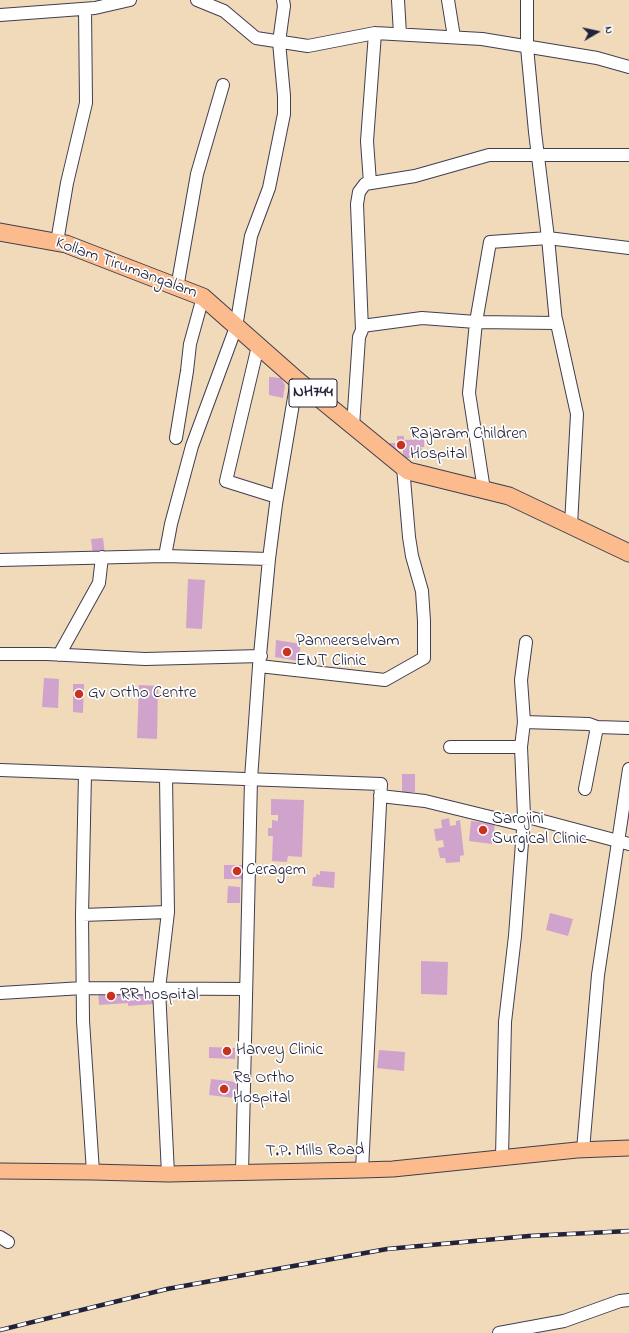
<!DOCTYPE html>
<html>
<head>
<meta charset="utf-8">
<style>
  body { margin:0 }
  #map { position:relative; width:629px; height:1333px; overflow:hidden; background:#f1daba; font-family:"Indie Flower",sans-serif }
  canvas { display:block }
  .north { position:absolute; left:577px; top:12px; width:40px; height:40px; -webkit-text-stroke:3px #fff; paint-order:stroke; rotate:81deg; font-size:11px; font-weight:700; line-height:16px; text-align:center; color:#22223b }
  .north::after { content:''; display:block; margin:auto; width:14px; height:18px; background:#22223b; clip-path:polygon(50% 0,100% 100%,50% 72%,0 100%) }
</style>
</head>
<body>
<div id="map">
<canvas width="629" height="1333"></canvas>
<div class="north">N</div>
</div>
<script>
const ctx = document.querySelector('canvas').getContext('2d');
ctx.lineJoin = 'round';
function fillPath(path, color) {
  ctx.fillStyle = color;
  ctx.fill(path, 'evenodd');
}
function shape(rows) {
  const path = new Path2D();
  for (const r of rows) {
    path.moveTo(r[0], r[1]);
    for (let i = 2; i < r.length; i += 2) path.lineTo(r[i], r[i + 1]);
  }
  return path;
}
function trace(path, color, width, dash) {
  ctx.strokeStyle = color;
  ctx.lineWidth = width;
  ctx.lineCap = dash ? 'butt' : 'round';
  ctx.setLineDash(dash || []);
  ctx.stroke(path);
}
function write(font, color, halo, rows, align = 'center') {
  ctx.font = font + ' "Indie Flower",sans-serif';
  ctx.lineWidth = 3.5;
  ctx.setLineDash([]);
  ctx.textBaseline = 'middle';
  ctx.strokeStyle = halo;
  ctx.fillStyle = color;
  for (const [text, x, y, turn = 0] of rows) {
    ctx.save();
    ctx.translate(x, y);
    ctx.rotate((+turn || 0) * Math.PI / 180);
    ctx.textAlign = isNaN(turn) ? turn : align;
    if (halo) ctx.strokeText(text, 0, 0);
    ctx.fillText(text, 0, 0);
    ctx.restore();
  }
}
const building = shape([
  [269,377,281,378,285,385,283,398,269,395],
  [397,436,404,436,404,440,424,439,424,447,421,447,422,451,419,451,419,454,415,454,415,458,403,458,403,448,398,449,398,452,386,452,386,443,397,443],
  [103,538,107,571,95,573,91,539],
  [188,579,205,580,202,629,186,628],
  [276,640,301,644,298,661,275,657],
  [44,678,59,679,58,708,42,707],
  [73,684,84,684,83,713,73,712],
  [139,685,158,686,157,739,137,738],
  [402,774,415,774,415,792,402,792],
  [271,799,304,800,302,857,288,856,287,862,272,861,273,836,268,836,268,828,272,828,272,820,278,821,278,815,271,815],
  [449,818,450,826,456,825,456,821,460,820,464,855,460,856,460,862,446,863,445,858,440,858,438,848,444,847,443,840,436,841,434,829,442,828,441,820],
  [471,821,495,824,492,844,469,841],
  [224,865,244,865,243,879,224,879],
  [320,871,335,872,334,888,312,886,313,877,316,877,316,874,320,875],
  [228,886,240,887,240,903,227,903],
  [550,913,573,919,568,936,546,930],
  [421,961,448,962,447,995,421,994],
  [123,989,123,998,128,998,127,993,153,991,154,1004,128,1006,128,1003,99,1005,98,991],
  [209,1047,235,1048,235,1059,209,1058],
  [379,1050,405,1052,404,1071,377,1068],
  [211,1079,237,1082,235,1098,209,1095]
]);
const minor = shape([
  [197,0,224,11,256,38,308,46,375,33,482,39,597,58,629,67],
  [398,0,400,34],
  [448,0,454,37],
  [0,15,95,8,130,0],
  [370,183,367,141,375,33],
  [57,242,67,183,86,103,85,9],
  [177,288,197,174,223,85],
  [556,319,577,414,571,525],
  [362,326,422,318,476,322,556,323,548,238,535,132,527,47,527,0],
  [258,346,226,481,277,497],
  [353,426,359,337,362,330,357,204,359,192,365,184,415,176,489,155,629,155],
  [176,438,187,371,190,344,203,297],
  [484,490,469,393,476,322,490,242,548,238,629,248],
  [165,556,171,524,192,446,236,327,251,236,269,188,284,114,284,96,279,42,284,6,283,0],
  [0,560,165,556,269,559],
  [0,654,47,654,145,659,261,656],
  [59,655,99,583,102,557],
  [259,666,385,680,424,658,424,621,422,591,412,556,409,537,403,467],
  [524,722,589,724,597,727,629,728],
  [450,747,521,747],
  [0,770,381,784,362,1170],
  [85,774,82,915,168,912,166,777],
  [585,789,597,727],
  [380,796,425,801,523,825],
  [524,816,521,747,524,722,521,680,526,642],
  [168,912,159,989,168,1174],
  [82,915,83,1021,93,1172],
  [0,993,83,988,246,989],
  [583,1150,598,975,629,769],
  [502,1157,505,1022,515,936,524,816,629,844],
  [242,1172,251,779,259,666,269,559,276,504,297,380],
  [0,1237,8,1242],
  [499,1333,564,1321,620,1301,629,1300]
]);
const major = shape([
  [0,1171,93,1172,168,1174,362,1170,393,1169,577,1150,629,1148]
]);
const highway = shape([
  [0,232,66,244,203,297,297,380,408,471,509,496,629,553]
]);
const rail = shape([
  [0,1330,167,1289,387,1249,529,1236,629,1231]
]);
const markers = [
  [401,445,5,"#c8321e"],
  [287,652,5,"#c8321e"],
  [79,694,5,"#c8321e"],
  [483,830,5,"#c8321e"],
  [237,871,5,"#c8321e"],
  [111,996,5,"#c8321e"],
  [227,1051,5,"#c8321e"],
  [224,1089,5,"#c8321e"]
];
const shields = [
  [313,393,48]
];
const shieldNames = [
  ["NH744",313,393]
];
const streetNames = [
  ["Kollam Tirumangalam",126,269,20],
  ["T.P. Mills Road",315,1152,-1]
];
const poiNames = [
  ["Rajaram Children",410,435],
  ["Hospital",410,455],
  ["Panneerselvam",296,642],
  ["ENT Clinic",296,662],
  ["Gv Ortho Centre",88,694],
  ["Sarojini",492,820],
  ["Surgical Clinic",492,840],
  ["Ceragem",246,871],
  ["RR hospital",120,996],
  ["Harvey Clinic",236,1051],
  ["Rs Ortho",233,1079],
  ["Hospital",233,1099]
];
fillPath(building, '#d0a3cc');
trace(minor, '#413e4e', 14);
trace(major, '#413e4e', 17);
trace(highway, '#413e4e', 19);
trace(minor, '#fff', 12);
trace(major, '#fbbb8c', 15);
trace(highway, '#fbbb8c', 17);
trace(rail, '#22223b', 4.5);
trace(rail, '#fff', 3, [9]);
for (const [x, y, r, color] of markers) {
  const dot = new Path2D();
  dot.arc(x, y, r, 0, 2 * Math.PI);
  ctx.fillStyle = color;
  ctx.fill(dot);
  trace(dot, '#fff', 1.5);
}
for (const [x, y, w] of shields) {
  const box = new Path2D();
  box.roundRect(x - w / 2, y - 14, w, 28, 3);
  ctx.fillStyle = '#fff';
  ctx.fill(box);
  trace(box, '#22223b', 1);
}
write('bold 16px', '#22223b', null, shieldNames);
write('17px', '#22223b', '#fff', streetNames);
write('17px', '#22223b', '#fff', poiNames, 'left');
</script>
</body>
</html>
